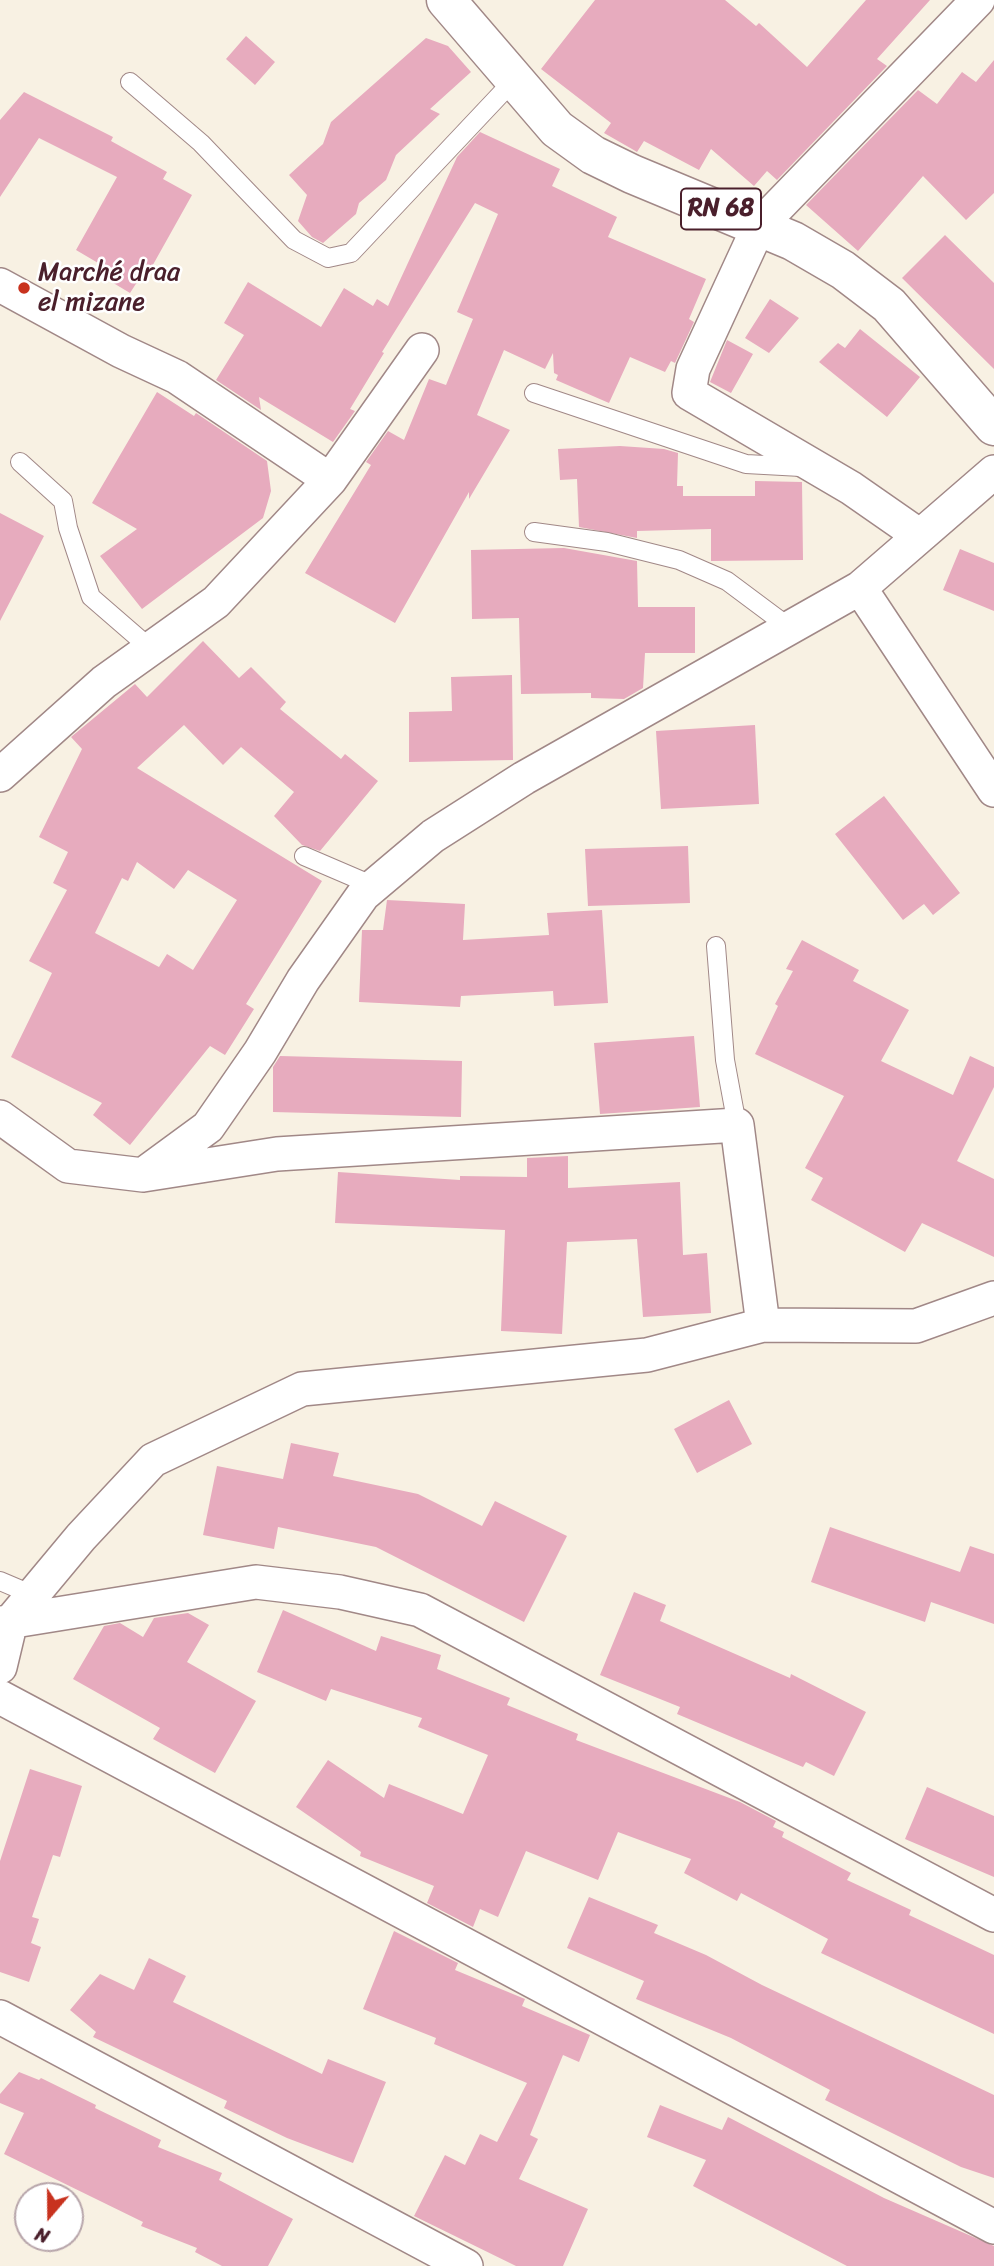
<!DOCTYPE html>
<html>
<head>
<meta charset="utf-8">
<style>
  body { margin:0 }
  #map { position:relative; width:994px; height:2266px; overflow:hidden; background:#f8f1e3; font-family:Sriracha,sans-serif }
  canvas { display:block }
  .north { position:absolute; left:14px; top:2182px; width:70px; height:70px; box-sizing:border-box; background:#fff; border:2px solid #b7a5aa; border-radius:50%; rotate:200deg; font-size:19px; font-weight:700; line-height:28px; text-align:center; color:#4a1f2b }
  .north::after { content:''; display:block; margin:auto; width:24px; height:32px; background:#c8321e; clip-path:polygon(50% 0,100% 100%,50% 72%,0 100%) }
</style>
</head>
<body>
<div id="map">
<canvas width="994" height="2266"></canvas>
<div class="north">N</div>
</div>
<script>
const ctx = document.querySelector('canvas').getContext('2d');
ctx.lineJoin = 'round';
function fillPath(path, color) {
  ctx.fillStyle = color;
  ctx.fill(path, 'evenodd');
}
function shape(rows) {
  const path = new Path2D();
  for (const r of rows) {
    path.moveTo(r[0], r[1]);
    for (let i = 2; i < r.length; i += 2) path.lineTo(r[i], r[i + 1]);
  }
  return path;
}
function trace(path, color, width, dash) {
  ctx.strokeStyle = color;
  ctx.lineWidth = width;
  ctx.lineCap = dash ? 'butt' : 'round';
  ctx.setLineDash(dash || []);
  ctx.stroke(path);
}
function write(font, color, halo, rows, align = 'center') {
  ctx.font = font + ' Sriracha,sans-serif';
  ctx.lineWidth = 5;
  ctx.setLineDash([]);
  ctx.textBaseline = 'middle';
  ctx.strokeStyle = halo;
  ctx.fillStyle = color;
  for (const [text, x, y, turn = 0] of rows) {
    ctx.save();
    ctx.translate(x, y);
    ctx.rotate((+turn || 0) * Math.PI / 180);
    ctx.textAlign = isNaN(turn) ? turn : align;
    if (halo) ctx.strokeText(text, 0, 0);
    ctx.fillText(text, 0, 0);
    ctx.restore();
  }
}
const building = shape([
  [595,0,725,0,756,26,759,23,807,67,866,0,930,0,877,59,887,66,777,180,767,171,754,186,711,149,699,170,644,141,637,152,632,149,604,133,611,123,541,69],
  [246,36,275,62,255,85,226,59],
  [426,38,448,46,471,72,430,109,440,114,396,155,386,180,359,203,356,214,323,243,312,237,298,221,307,195,289,175,323,144,331,122],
  [994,60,994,193,966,220,923,176,858,251,806,205,918,90,937,104,962,72,976,82],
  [24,92,113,137,111,141,167,172,163,179,192,195,145,279,141,276,130,293,105,278,110,270,76,250,117,177,39,138,0,197,0,120],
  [480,132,560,169,552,186,617,217,608,237,706,279,689,319,694,322,675,363,671,361,665,372,630,357,609,403,556,380,558,375,554,373,553,353,545,369,504,350,477,415,510,430,469,499,469,492,395,623,305,573,371,465,366,462,388,431,404,440,429,379,446,385,473,319,457,312,498,214,475,203,382,352,384,353,350,409,355,411,333,442,259,397,261,410,216,380,244,335,224,323,248,282,321,327,344,288,373,306,377,299,388,306,457,157],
  [945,235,994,283,994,369,902,278],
  [770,299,799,318,769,353,745,338],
  [860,329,920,377,887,417,819,362,838,343,845,348],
  [727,340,753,354,731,393,710,382],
  [157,392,194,416,196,413,267,461,271,491,263,518,142,609,100,556,137,529,92,503],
  [620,446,664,449,678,453,677,486,683,486,683,496,755,496,755,481,802,482,803,560,711,561,711,529,637,531,637,538,579,527,577,479,560,480,558,449],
  [0,513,44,536,0,621],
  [564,548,637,561,638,607,695,607,695,653,645,653,643,688,624,699,591,698,591,693,521,694,519,618,472,619,471,550],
  [960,549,994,563,994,611,943,590],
  [203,641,239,678,251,667,286,702,280,709,341,759,345,754,378,781,320,851,302,845,274,816,294,792,241,747,223,765,184,725,137,768,322,881,246,1004,254,1009,225,1055,210,1046,130,1145,93,1115,102,1103,11,1057,52,973,29,961,67,890,53,883,68,852,39,837,82,749,71,737,135,684,147,697],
  [137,862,174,889,188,870,237,900,193,970,167,954,159,967,95,933,122,878,128,881],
  [512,675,513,760,409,762,409,712,452,711,451,677],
  [755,725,759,804,661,809,656,731],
  [884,796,960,893,933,915,924,904,903,920,835,834],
  [688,846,690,903,588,906,585,849],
  [387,900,465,904,463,940,549,935,547,913,602,910,608,1003,554,1006,553,991,461,996,460,1007,359,1002,362,930,383,930],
  [802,940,859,970,853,981,909,1010,881,1061,953,1095,970,1056,994,1067,994,1087,957,1161,994,1179,994,1257,922,1223,905,1252,811,1200,823,1178,805,1168,844,1096,755,1054,778,1006,775,1004,793,971,786,969],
  [694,1036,700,1107,600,1114,594,1043],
  [280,1056,462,1061,461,1117,273,1112,273,1067],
  [568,1156,568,1188,680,1182,683,1255,707,1253,711,1313,643,1317,637,1239,567,1242,562,1334,501,1331,505,1230,335,1223,338,1172,460,1180,460,1176,527,1177,527,1158],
  [729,1400,752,1444,697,1473,674,1429],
  [291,1443,339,1453,333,1476,418,1494,482,1526,495,1501,567,1536,524,1622,376,1547,278,1527,274,1549,203,1535,217,1466,283,1479],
  [830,1527,960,1572,970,1546,994,1554,994,1624,931,1602,925,1622,811,1582],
  [634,1592,666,1605,660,1621,790,1678,791,1674,866,1712,834,1776,806,1762,803,1767,677,1714,680,1707,600,1675],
  [283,1610,376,1651,381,1636,441,1655,437,1669,510,1698,507,1705,578,1734,576,1740,740,1802,776,1821,773,1827,784,1832,782,1837,851,1873,847,1880,911,1910,909,1915,994,1955,994,2034,821,1953,828,1939,741,1893,737,1901,684,1873,691,1859,618,1832,598,1880,526,1851,498,1917,480,1909,473,1927,427,1903,434,1886,360,1856,361,1852,296,1807,328,1760,384,1798,389,1784,463,1814,488,1755,418,1727,422,1718,331,1689,326,1701,257,1672],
  [188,1613,209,1625,187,1662,256,1701,215,1773,153,1739,160,1728,73,1679,104,1626,120,1623,143,1637,154,1618],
  [30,1769,82,1786,60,1857,53,1855,32,1917,39,1919,31,1943,41,1947,29,1982,0,1972,0,1861],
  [927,1787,994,1816,994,1877,905,1839],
  [589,1897,658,1925,654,1933,706,1955,762,1985,994,2095,994,2178,961,2167,825,2100,830,2090,731,2038,636,1999,644,1981,567,1948],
  [394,1931,458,1963,455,1970,525,1999,522,2006,590,2035,579,2062,563,2055,530,2135,538,2139,519,2179,588,2209,563,2266,516,2266,414,2216,445,2155,465,2165,480,2134,497,2142,527,2083,434,2044,436,2038,363,2009],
  [149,1958,186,1976,173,2002,322,2074,328,2059,386,2082,353,2163,287,2138,224,2108,227,2101,93,2037,96,2032,70,2010,100,1974,134,1990],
  [19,2072,39,2080,41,2078,96,2105,95,2108,161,2140,158,2147,222,2173,219,2180,293,2219,268,2266,222,2266,195,2252,197,2248,141,2226,143,2222,4,2154,24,2113,0,2103,0,2094],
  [660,2105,722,2130,728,2117,884,2198,994,2246,994,2266,847,2266,693,2186,706,2160,647,2137]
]);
const lane = shape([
  [130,82,201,143,294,240,328,258,351,253,514,80],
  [534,393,746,464,801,467],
  [20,462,63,501,68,528,91,597,151,649],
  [534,532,607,542,679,560,727,581,790,628],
  [304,856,374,886],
  [716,946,725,1060,737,1125],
  [0,1581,33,1595]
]);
const street = shape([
  [0,285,121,351,177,377,330,480,216,602,104,682,0,775],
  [330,480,422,350],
  [920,536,851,488,689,393,693,369,759,226,978,0],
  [860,588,994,790],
  [0,1117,68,1166,143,1175,277,1154,737,1125,763,1325,647,1355,302,1389,153,1460,81,1537,11,1621,0,1667],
  [148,1171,208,1127,260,1052,303,980,363,895,433,836,524,778,860,588,994,472],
  [763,1325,916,1326,994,1298],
  [2,1623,256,1582,340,1592,420,1610,994,1915],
  [0,1697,994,2227],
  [0,2017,466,2266]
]);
const primary = shape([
  [446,0,557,129,593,155,632,174,793,241,843,270,889,305,994,426]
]);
const markers = [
  [24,288,7,"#c8321e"]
];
const shields = [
  [721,209,80]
];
const shieldNames = [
  ["RN 68",721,209]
];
const poiNames = [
  ["Marché draa",38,273],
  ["el mizane",38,303]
];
fillPath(building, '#e7abbe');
trace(lane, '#a18887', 20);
trace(street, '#a18887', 36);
trace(primary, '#a18887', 41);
trace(lane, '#fff', 18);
trace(street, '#fff', 33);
trace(primary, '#fff', 38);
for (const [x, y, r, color] of markers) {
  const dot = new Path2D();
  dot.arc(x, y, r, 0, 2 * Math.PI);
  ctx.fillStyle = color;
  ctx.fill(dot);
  trace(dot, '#fff', 2.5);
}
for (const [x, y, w] of shields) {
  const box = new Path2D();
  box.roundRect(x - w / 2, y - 20.5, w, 41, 5);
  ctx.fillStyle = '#fff';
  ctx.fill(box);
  trace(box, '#4a1f2b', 2);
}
write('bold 24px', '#4a1f2b', null, shieldNames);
write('26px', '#4a1f2b', '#fff', poiNames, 'left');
</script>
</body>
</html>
